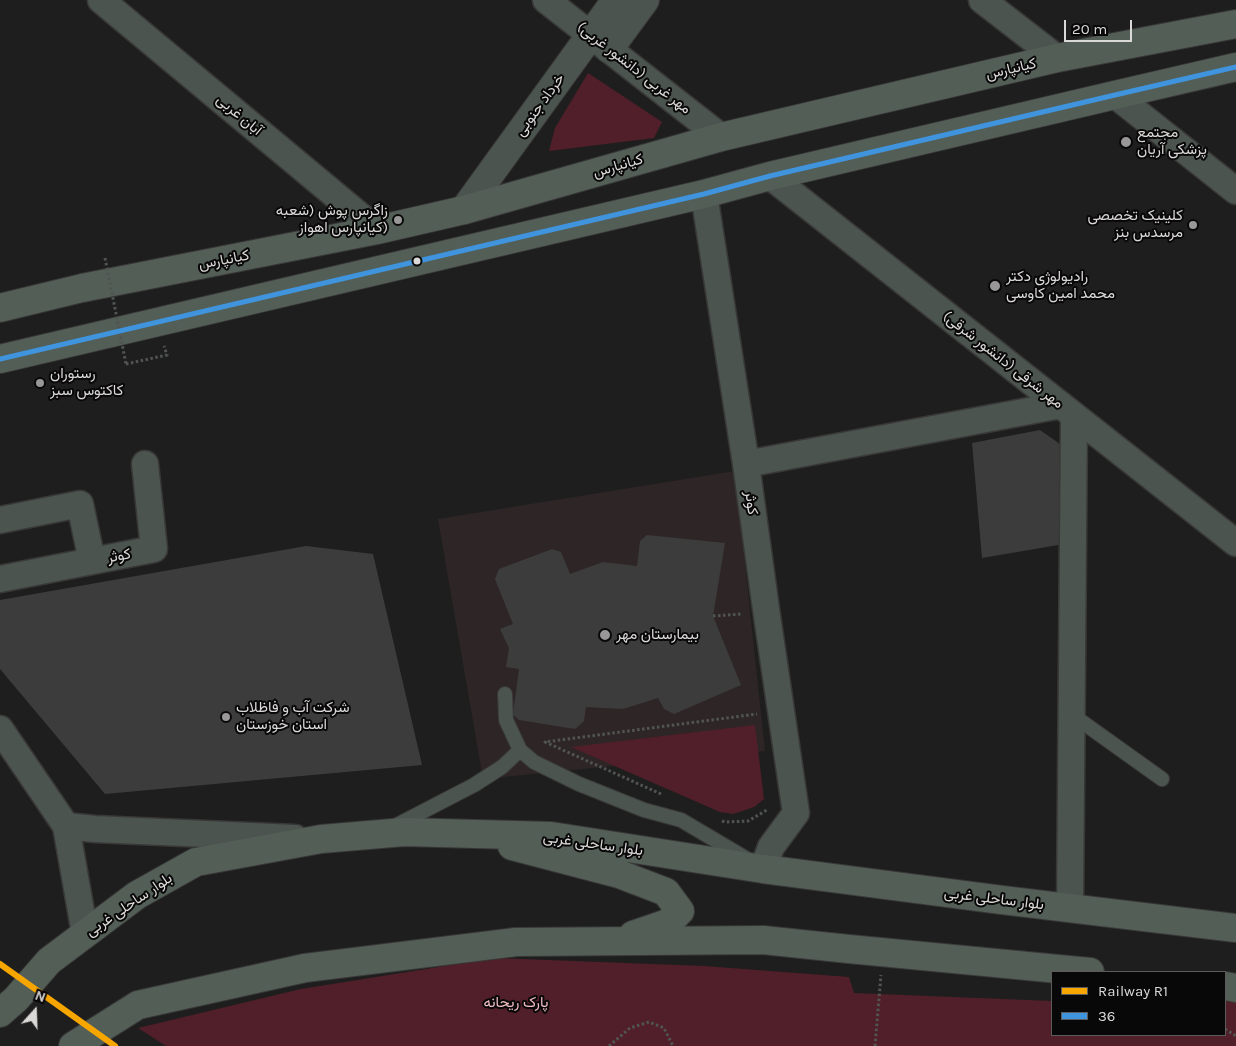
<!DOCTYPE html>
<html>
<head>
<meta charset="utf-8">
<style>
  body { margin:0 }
  #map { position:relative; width:1236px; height:1046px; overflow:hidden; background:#1f1e1e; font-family:Karla,sans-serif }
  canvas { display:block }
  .legend { position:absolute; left:1051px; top:971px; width:175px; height:65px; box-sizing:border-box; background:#090808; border:1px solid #5d5b5b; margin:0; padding:6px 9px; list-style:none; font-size:15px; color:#dbd8d8 }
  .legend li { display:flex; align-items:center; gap:10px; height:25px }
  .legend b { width:25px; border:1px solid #5d5b5b }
  .north { position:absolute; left:10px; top:986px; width:50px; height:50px; -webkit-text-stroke:4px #090808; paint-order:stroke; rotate:20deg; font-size:14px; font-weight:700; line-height:20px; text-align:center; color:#dbd8d8 }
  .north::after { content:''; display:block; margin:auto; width:18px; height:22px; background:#dbd8d8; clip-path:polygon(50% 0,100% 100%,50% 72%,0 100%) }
  .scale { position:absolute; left:1064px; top:20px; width:68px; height:22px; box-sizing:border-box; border:2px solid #dbd8d8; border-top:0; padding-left:6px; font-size:15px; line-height:18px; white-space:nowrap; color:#dbd8d8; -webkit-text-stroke:4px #090808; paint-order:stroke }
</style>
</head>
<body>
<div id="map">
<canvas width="1236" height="1046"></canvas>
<ul class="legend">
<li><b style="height:6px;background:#f7a600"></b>Railway R1</li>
<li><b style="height:6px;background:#4094de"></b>36</li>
</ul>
<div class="north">N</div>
<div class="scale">20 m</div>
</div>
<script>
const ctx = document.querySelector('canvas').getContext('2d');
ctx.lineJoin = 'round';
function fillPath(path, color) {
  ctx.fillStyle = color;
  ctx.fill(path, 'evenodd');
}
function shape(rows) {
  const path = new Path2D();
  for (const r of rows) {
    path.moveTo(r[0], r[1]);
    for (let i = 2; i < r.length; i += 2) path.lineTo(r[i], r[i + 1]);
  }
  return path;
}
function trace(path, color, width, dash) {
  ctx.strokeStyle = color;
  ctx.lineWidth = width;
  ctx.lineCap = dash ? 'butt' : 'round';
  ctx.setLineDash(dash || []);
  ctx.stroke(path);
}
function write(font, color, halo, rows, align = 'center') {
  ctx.font = font + ' Karla,Vazirmatn,sans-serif';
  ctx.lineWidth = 4;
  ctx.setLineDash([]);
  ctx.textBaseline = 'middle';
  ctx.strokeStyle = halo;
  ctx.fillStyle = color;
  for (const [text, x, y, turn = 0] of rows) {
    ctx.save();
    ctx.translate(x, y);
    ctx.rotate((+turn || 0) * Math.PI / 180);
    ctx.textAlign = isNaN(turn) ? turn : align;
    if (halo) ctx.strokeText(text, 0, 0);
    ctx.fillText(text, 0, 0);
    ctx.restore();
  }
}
const built = shape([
  [735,471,765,751,483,779,438,519]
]);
const green = shape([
  [588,73,662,122,654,138,549,151,555,128],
  [755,725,764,799,754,807,733,814,720,812,571,747],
  [495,958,704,966,849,977,854,993,1052,1001,1052,1035,1225,1035,1225,993,1236,995,1236,1046,166,1046,138,1028,301,989]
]);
const building = shape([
  [1040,430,1067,449,1064,544,982,558,972,443],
  [647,535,725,543,713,616,741,685,674,714,664,709,658,698,623,709,586,707,584,721,575,729,519,720,513,714,519,669,506,667,509,648,500,629,513,624,495,579,499,569,552,549,561,552,570,574,603,562,637,566,640,541],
  [306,546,373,554,422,765,105,794,0,669,0,600]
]);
const path = shape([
  [126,364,167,355,164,346],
  [713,616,742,614],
  [661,794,545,742,757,714],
  [722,821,725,822,748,821,767,810],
  [1225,1029,1236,1036],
  [609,1046,630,1028,649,1022,664,1028,673,1046],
  [875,1046,881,975]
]);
const service = shape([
  [505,694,506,720,520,750,534,762,579,784,644,810,681,820,747,859],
  [1071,714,1162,779],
  [393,827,474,785,502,767,520,750]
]);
const minor = shape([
  [101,0,377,230],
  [546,0,721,137],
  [982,0,1057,58],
  [1115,95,1236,191],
  [770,176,1236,543],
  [704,194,746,464,766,609,796,813,771,847,763,869],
  [746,464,1061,405],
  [0,520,80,504,92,561],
  [0,579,154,549,145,464],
  [0,729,66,826,85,934],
  [66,826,95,829,295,838],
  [1070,908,1074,416]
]);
const tertiary = shape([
  [609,49,645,0],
  [464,210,616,0]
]);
const primary = shape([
  [0,308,82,288,377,230,464,210,721,137,1057,58,1236,24],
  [0,359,704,194,770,176,1115,95,1236,67],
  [512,846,619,874,666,892,680,911,668,923,633,935],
  [1225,986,1236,988],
  [0,1013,16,999,49,961,137,895,196,862,321,839,404,832,551,836,763,869,1002,900,1236,928],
  [73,1046,138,1005,305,968,516,942,763,940,849,949,1090,972]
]);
const pathBridge = shape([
  [105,258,126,364]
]);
const bus1 = shape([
  [0,359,704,194,770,176,1115,95,1236,67]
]);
const rail1 = shape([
  [0,964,115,1046]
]);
const markers = [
  [1126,142,6,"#999797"],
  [398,220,5,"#999797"],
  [1193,225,5,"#999797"],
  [417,261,4.5,"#dbd8d8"],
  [995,286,6,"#999797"],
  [40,383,5,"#999797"],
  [605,635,6,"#999797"],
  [226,717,5,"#999797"]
];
const streetNames = [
  ["(دانشور غربی) مهر غربی",634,68,38],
  ["کیانپارس",1011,69,-13],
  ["خرداد جنوبی",540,105,-54],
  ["آبان غربی",239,115,40],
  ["کیانپارس",618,166,-16],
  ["کیانپارس",224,260,-11],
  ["مهر شرقی (دانشور شرقی)",1003,360,38],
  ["کوثر",751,503,82],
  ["کوثر",119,556,-11],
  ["بلوار ساحلی غربی",593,844,8],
  ["بلوار ساحلی غربی",994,899,7],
  ["بلوار ساحلی غربی",129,905,-34]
];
const poiNames = [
  ["مجتمع",1137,133],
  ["پزشکی آریان",1137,150],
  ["زاگرس پوش (شعبه",388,211,"right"],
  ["کیانپارس اهواز)",388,228,"right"],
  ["کلینیک تخصصی",1183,216,"right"],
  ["مرسدس بنز",1183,233,"right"],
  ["رادیولوژی دکتر",1006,277],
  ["محمد امین کاوسی",1006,294],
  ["رستوران",50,374],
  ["کاکتوس سبز",50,391],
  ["بیمارستان مهر",616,635],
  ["شرکت آب و فاظلاب",236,708],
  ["استان خوزستان",236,725]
];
const parkNames = [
  ["پارک ریحانه",516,1003]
];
fillPath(built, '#2e2526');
fillPath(green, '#511f29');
fillPath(building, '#3d3c3c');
trace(service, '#393838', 16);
trace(minor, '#393838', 29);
trace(tertiary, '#393838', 30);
trace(primary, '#393838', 30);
trace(path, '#505552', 3, [2.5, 2.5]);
trace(service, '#4b544e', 14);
trace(minor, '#4b544e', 26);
trace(tertiary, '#4b544e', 28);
trace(primary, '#535f56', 28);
trace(pathBridge, '#505552', 3, [2.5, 2.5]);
trace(bus1, '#4094de', 5);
trace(rail1, '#f7a600', 6);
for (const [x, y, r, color] of markers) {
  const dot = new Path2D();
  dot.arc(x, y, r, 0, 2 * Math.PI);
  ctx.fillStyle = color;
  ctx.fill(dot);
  trace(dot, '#090808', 2);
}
write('15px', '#dbd8d8', '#090808', streetNames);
write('15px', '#dbd8d8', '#090808', poiNames, 'left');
write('15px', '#f0bdc3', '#090808', parkNames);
</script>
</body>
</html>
